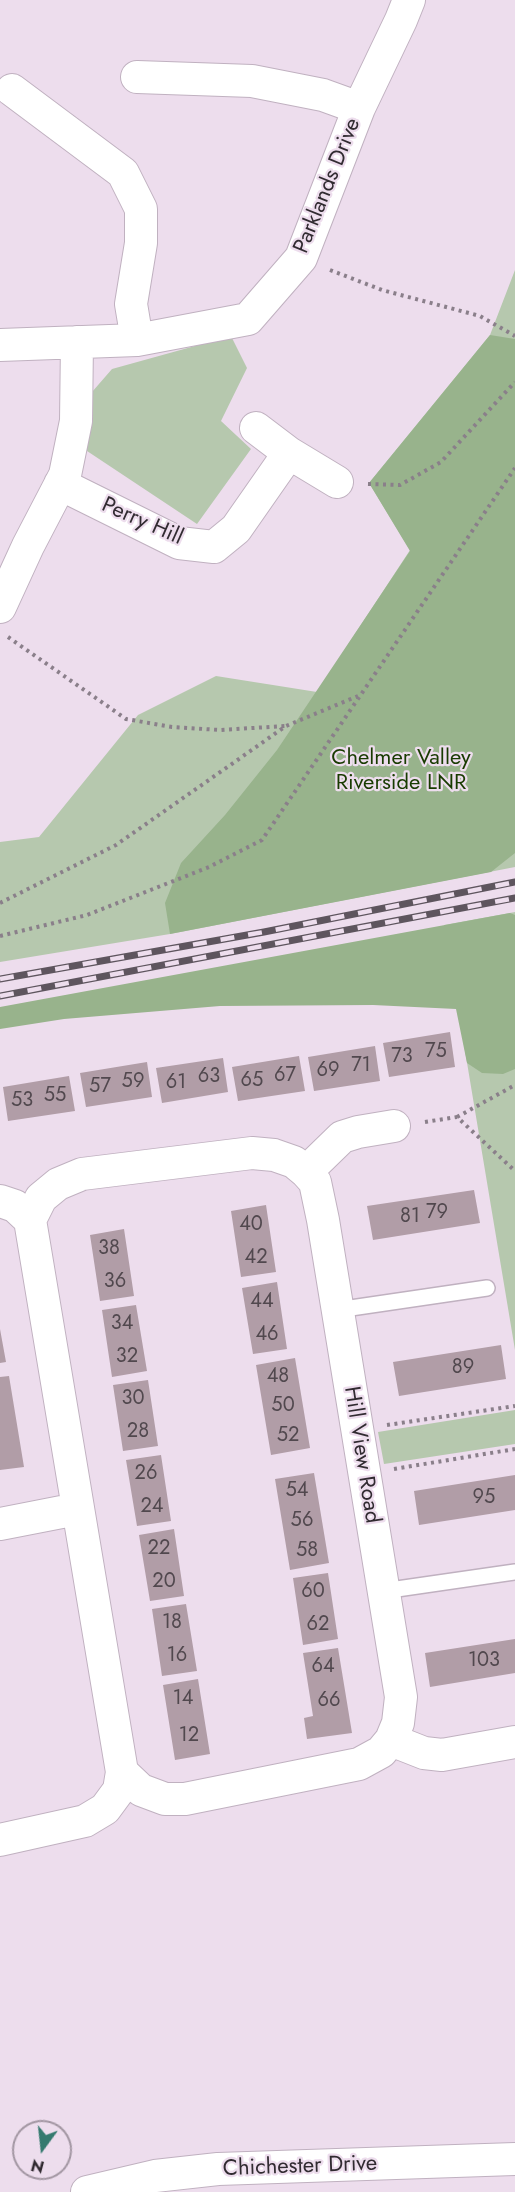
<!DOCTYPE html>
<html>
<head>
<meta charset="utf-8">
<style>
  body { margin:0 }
  #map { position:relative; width:515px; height:2192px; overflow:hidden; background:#eddded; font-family:Jost,sans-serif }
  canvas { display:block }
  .north { position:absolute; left:12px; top:2120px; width:60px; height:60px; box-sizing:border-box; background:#eddded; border:2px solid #a296a2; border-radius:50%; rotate:195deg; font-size:16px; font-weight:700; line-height:24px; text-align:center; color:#312b31 }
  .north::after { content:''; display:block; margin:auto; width:21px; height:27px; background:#357a6f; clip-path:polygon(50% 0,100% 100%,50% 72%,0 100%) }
</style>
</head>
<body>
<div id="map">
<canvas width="515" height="2192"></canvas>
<div class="north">N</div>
</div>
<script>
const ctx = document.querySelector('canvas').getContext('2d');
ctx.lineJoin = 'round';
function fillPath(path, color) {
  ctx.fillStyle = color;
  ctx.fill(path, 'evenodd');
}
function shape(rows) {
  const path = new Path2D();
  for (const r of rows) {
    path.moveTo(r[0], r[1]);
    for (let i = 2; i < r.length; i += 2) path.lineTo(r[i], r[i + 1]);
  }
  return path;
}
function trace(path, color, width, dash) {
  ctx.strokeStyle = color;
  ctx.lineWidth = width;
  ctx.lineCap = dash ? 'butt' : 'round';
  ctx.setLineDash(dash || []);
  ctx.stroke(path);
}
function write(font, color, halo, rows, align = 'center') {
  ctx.font = font + ' Jost,sans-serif';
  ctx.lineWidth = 4.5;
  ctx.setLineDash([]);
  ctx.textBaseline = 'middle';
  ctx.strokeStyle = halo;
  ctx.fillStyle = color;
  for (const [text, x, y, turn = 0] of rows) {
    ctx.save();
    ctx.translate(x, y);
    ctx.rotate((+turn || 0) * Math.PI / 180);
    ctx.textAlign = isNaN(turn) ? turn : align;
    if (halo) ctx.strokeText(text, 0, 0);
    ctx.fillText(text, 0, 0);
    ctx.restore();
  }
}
const green = shape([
  [515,270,515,867,170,934,0,962,0,842,39,837,138,715,216,676,317,692,410,550,369,483,490,335],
  [231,336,247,368,221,421,251,449,197,524,84,449,92,392,112,369],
  [515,912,515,1350,444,925],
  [515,1410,515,1444,384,1464,378,1432]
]);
const forest = shape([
  [490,335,515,339,515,853,491,872,170,934,165,903,181,863,225,815,277,750,410,551,369,483],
  [510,913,515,915,515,1069,503,1074,482,1073,467,1063,456,1009,373,1005,220,1006,64,1019,0,1029,0,1007]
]);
const building = shape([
  [450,1032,455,1067,389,1077,383,1043],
  [375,1046,380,1081,314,1091,308,1057],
  [299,1056,305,1091,238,1101,232,1067],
  [223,1058,228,1092,162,1103,156,1068],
  [147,1062,152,1097,86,1107,80,1073],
  [69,1076,75,1111,8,1121,3,1087],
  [474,1190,480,1223,373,1240,367,1206],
  [266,1205,276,1272,241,1277,231,1211],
  [124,1229,134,1296,100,1301,90,1235],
  [277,1282,287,1349,253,1354,242,1288],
  [136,1305,147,1371,112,1377,102,1310],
  [0,1329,6,1362,0,1363],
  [501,1345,506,1379,399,1396,393,1362],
  [295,1358,310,1448,271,1455,256,1365],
  [9,1376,24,1467,0,1470,0,1377],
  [148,1380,158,1446,123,1451,113,1385],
  [161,1455,171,1521,137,1526,126,1460],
  [314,1473,329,1563,290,1570,275,1479],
  [515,1475,515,1510,419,1525,414,1491],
  [174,1529,184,1596,150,1601,139,1535],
  [328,1573,338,1639,303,1645,293,1578],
  [186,1604,197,1671,162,1676,152,1609],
  [515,1639,515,1673,430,1687,425,1653],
  [338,1648,352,1733,307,1739,304,1718,313,1716,303,1653],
  [198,1679,210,1754,175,1760,163,1685]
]);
const path = shape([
  [330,270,382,290,480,316,515,336],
  [368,484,400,485,441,462,515,382],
  [8,637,126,719,172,727,220,730,285,726],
  [0,903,116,845,286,726,358,696],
  [0,936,87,915,209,867,262,840,515,468],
  [457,1117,515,1085],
  [425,1122,457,1117,515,1171],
  [387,1425,515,1406],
  [394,1469,515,1449]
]);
const lane = shape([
  [337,1310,487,1288],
  [383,1591,515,1572]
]);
const street = shape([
  [137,77,252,81,323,95,359,108],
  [12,90,123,173,141,209,141,243,131,304,137,340],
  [0,345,137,340,248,319,301,258,359,108,401,20,409,0],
  [256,428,289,453,337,482],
  [60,484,179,543,214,547,236,529,289,453],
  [0,607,28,546,65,475,76,421,77,342],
  [306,1172,315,1182,323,1220,401,1697,398,1723,391,1740],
  [0,1201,15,1206,30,1220,41,1198,58,1184,82,1174,252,1153,274,1155,294,1162,306,1172,342,1137,358,1132,394,1126],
  [30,1220,122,1772],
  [0,1524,77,1509],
  [0,1840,85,1821,105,1809,119,1790,122,1772,141,1790,165,1799,185,1799,359,1764,381,1752,391,1740,424,1753,442,1755,515,1742],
  [87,2192,155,2176,218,2169,515,2159]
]);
const rail = shape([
  [0,979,264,932,515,882],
  [0,996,515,898]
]);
const numberNames = [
  ["75",436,1052],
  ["73",402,1057],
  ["71",361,1066],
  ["69",328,1071],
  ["67",285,1076],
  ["63",209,1077],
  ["65",252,1081],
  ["59",133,1082],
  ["61",176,1083],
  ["57",100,1087],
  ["55",55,1096],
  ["53",22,1101],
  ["79",437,1213],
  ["81",410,1217],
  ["40",251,1225],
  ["38",109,1249],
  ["42",256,1258],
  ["36",115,1282],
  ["44",262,1302],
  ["34",122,1324],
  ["46",267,1335],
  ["32",127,1357],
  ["89",463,1368],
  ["48",278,1377],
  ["30",133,1399],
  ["50",283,1406],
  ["28",138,1432],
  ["52",288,1436],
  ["26",146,1474],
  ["54",297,1491],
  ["95",484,1498],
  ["24",152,1507],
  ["56",302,1521],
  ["22",159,1549],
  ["58",307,1551],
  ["20",164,1582],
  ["60",313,1592],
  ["18",172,1623],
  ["62",318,1625],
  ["16",177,1656],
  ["103",484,1661],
  ["64",323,1667],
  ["14",183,1699],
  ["66",329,1701],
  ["12",189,1736]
];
const streetNames = [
  ["Parklands Drive",328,186,-68],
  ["Perry Hill",142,522,24],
  ["Hill View Road",361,1455,81],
  ["Chichester Drive",300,2167,-2]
];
const parkNames = [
  ["Chelmer Valley",401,759],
  ["Riverside LNR",401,784]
];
fillPath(green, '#b6c8ae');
fillPath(forest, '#98b38c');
fillPath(building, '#b19da7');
trace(lane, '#c0b1c0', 18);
trace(street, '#c0b1c0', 34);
trace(path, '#8a7f8a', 4, [3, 4.5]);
trace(lane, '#fff', 15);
trace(street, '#fff', 32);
trace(rail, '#5e555e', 7);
trace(rail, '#eddded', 4.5, [14]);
write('20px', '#51484e', null, numberNames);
write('22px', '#312b31', '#eddded', streetNames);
write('22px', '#183b00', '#eddded', parkNames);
</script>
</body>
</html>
